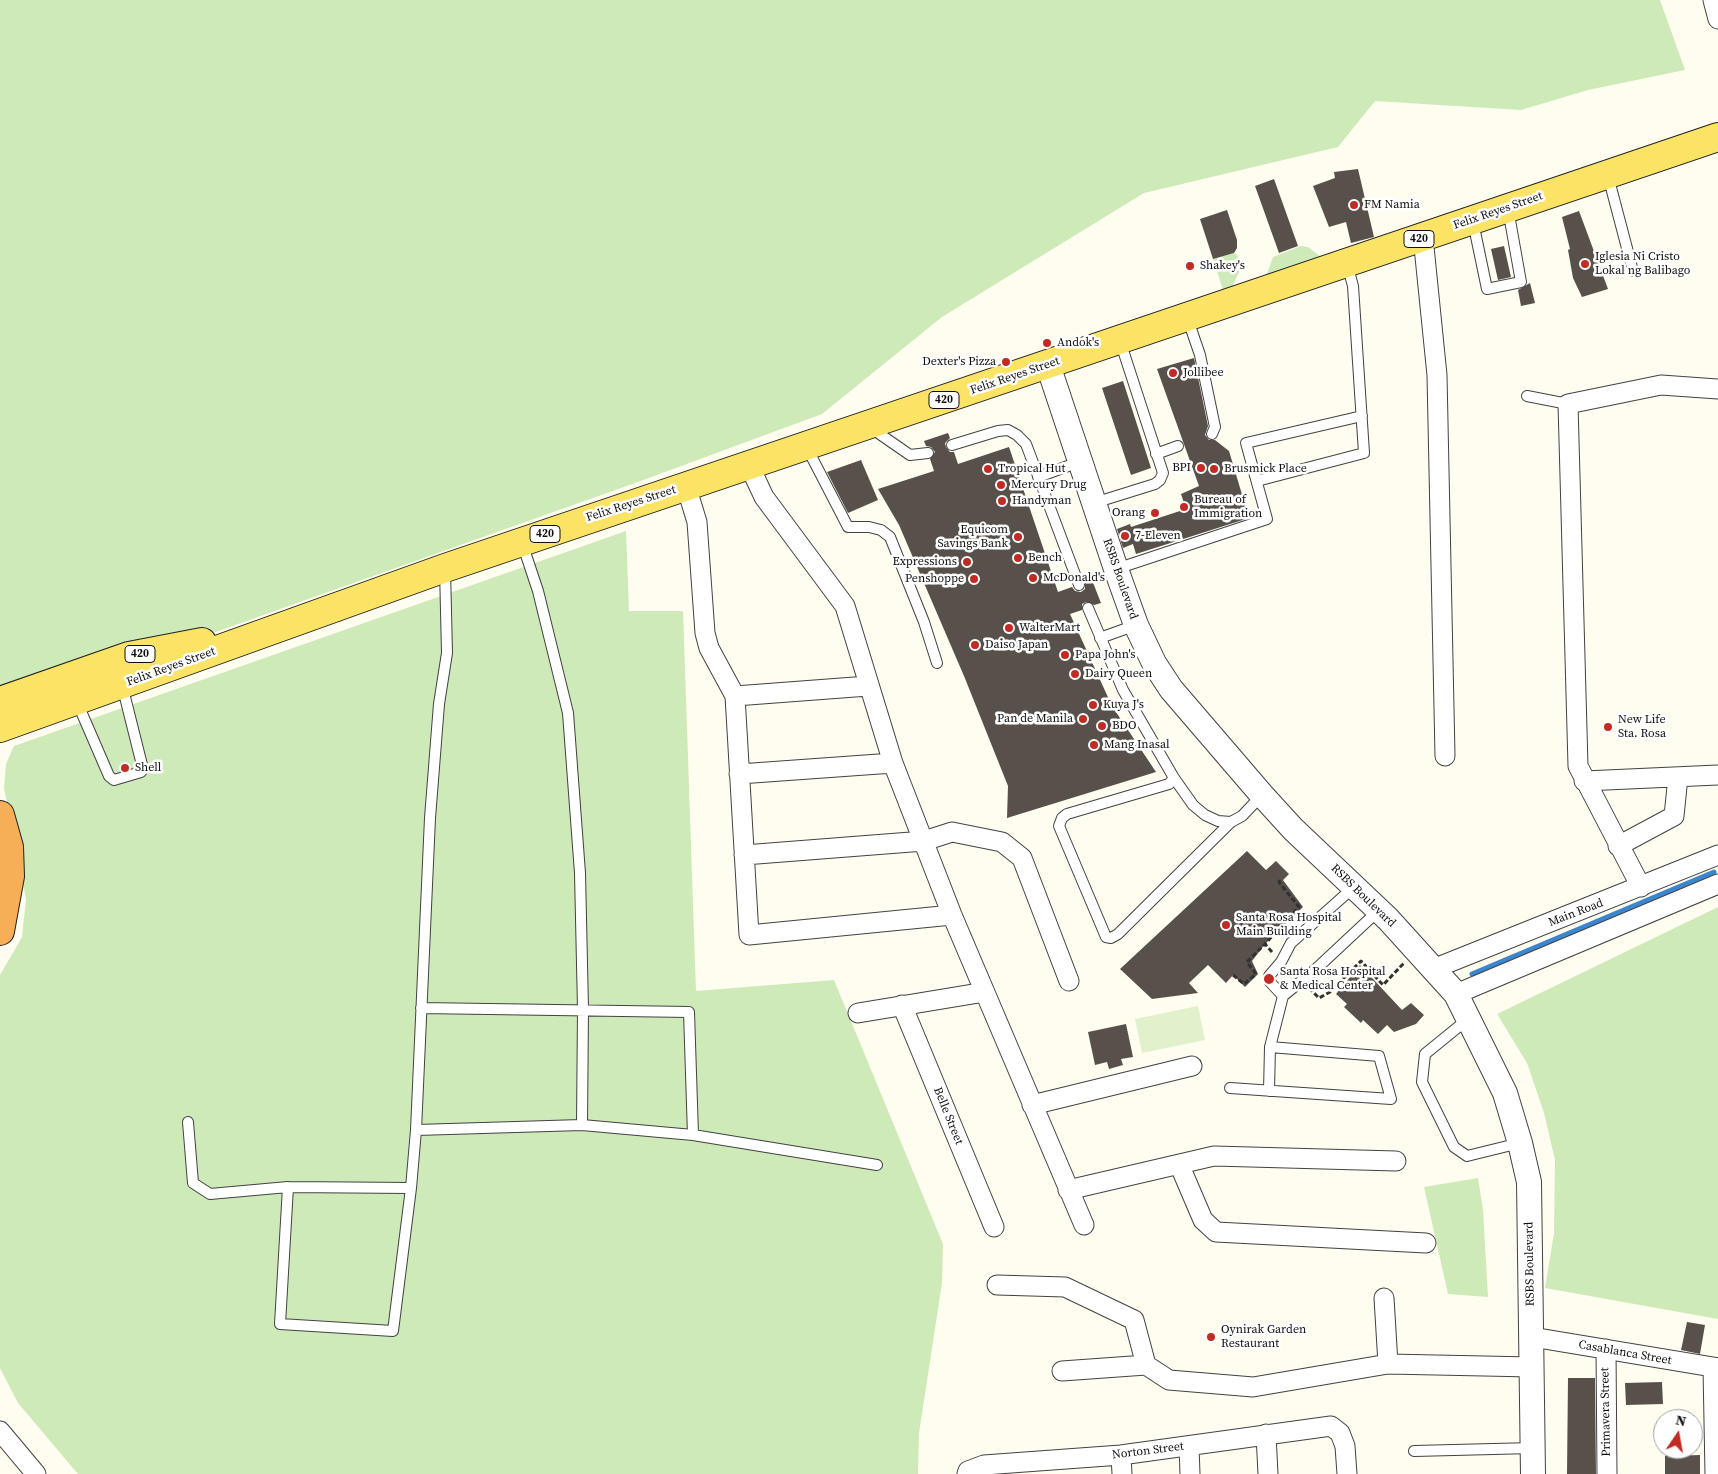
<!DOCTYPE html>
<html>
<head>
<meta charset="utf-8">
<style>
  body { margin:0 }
  #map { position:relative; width:1718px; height:1474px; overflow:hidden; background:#fffdf0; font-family:"Source Serif 4",serif }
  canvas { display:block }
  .north { position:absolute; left:1653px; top:1409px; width:50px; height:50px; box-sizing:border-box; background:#fff; border:1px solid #9f9f9f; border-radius:50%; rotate:12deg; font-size:14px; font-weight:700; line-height:20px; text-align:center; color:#0f0f0f }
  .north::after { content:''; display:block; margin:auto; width:18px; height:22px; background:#c12b24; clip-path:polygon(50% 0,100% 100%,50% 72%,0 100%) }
</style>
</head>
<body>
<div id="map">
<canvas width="1718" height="1474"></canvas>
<div class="north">N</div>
</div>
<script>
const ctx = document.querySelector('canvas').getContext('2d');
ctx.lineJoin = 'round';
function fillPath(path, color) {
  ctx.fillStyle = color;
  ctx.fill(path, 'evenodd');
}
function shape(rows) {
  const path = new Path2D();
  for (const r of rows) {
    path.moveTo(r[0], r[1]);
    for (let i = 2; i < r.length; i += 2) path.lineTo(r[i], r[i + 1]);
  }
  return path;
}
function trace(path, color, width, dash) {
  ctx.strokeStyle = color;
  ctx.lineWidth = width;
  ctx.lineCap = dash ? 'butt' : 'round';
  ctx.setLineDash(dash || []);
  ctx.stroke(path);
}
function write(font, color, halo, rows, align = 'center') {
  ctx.font = font + ' "Source Serif 4",serif';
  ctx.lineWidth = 5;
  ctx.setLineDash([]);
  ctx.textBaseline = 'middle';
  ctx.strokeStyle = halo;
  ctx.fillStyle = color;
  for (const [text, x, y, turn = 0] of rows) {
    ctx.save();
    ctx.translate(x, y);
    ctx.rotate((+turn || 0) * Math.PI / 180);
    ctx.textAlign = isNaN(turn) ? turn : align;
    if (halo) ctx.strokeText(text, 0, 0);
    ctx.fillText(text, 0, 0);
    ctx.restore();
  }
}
const green = shape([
  [0,0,1660,0,1685,70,1588,90,1521,110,1375,101,1338,147,1144,193,942,317,822,414,638,482,196,639,146,638,0,689],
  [1301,246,1308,247,1325,260,1265,279,1273,257],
  [1234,253,1238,256,1239,272,1231,289,1224,293,1213,259],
  [626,531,629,611,683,611,696,991,834,980,943,1244,942,1283,919,1433,918,1474,78,1474,18,1403,0,1368,0,975,22,937,26,899,4,788,6,764,14,746],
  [1718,907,1718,1319,1545,1288,1554,1233,1555,1160,1544,1113,1527,1063,1497,1014],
  [1478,1178,1483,1210,1488,1297,1448,1294,1424,1187]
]);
const pitch = shape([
  [1198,1006,1205,1040,1142,1053,1135,1019]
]);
const stream = shape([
  [1472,974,1714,872]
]);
const building = shape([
  [1358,169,1374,237,1351,243,1346,222,1329,227,1313,186,1335,178,1334,172],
  [1274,179,1298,246,1279,253,1255,186],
  [1227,210,1237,240,1237,248,1234,253,1213,259,1200,219],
  [1579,211,1608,289,1582,297,1573,278,1568,250,1570,249,1562,217],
  [1504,246,1511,277,1498,280,1491,249],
  [1530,283,1535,303,1521,306,1518,290],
  [1194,358,1208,426,1205,435,1209,440,1215,440,1229,451,1249,518,1136,554,1133,544,1123,548,1117,529,1130,524,1131,527,1186,509,1181,494,1199,486,1157,369],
  [1123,381,1151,468,1131,475,1102,388],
  [948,433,950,438,945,443,946,447,950,452,954,452,958,464,1009,447,1058,592,1072,587,1075,591,1081,592,1085,589,1085,583,1092,580,1101,603,1094,605,1086,602,1082,604,1082,610,1070,614,1112,706,1156,772,1007,818,1008,786,964,676,899,525,878,489,934,471,930,459,935,452,931,447,926,446,924,441],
  [861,460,878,500,848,513,827,472],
  [1247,851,1266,870,1276,861,1289,874,1283,880,1303,907,1265,944,1252,961,1258,974,1245,987,1233,975,1226,983,1208,965,1189,983,1198,993,1152,999,1120,969],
  [1360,965,1402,1010,1411,1003,1424,1015,1416,1024,1394,1032,1387,1025,1378,1034,1363,1020,1361,1023,1344,1007,1347,1004,1336,994],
  [1126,1024,1133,1057,1121,1059,1123,1065,1109,1069,1107,1062,1095,1065,1088,1032],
  [1687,1322,1705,1325,1700,1354,1681,1350],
  [1568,1378,1595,1378,1596,1474,1567,1474],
  [1662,1382,1663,1404,1626,1405,1625,1383],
  [1700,1455,1700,1474,1665,1474,1665,1456]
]);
const path = shape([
  [1272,952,1265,944,1299,907,1279,882,1280,878],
  [1233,975,1244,984,1256,974,1247,962,1265,944],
  [1309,988,1319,998,1330,992,1361,961,1383,985,1404,963]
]);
const service = shape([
  [1608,176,1633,271],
  [1473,222,1487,289,1521,282,1508,209],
  [1187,317,1200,355,1215,427,1212,434],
  [1527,396,1568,404],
  [871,428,910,455,928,453],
  [952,445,998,431,1008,430,1017,435,1026,444,1079,585],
  [807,448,848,527,869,527,881,530,890,537,924,622,937,663],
  [1156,454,1178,446],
  [1038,477,1079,462],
  [1257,481,1364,453,1353,286,1347,264],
  [1094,503,1155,484,1160,480,1163,473,1120,341],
  [522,543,538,591,568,713,580,873,583,1009,582,1125],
  [1116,569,1267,519,1246,443,1362,416],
  [1088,608,1123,690,1174,778,1193,805,1205,815,1218,821,1231,822,1242,816,1262,795],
  [1100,638,1136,625],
  [77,702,109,776,114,780,141,772,143,769,122,685],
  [1174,778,1169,784,1067,814,1062,818,1059,826,1106,937,1111,938,1118,934,1231,822],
  [1283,996,1270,982,1269,976,1281,962,1291,943,1354,887],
  [421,1008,689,1012,693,1135],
  [1468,1019,1425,1054,1422,1082,1454,1147,1467,1156,1520,1143],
  [1230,1088,1391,1099,1379,1056,1270,1047],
  [1269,1091,1270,1047,1283,996,1316,969,1378,911],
  [188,1122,193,1183,210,1194,288,1187],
  [416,1130,582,1125,693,1135,877,1165],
  [411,1188,288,1187,280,1324,393,1331,411,1188,416,1130,430,818,439,704,447,653,445,569],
  [1414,1451,1533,1448]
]);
const minor = shape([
  [1713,0,1718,19],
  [1423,237,1437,375,1445,756],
  [749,465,764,497,845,606,893,763,952,915,1084,1225],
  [686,486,697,522,705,633,709,648,735,696,749,935,952,915],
  [735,696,868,686],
  [739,774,893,763],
  [1584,781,1718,775],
  [1618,846,1674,816,1678,777],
  [744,855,924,841,952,832,1002,842,1022,858,1069,981],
  [1641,887,1578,766,1568,404,1661,385,1718,389],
  [1433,969,1718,855],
  [1456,994,1718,884],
  [902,1005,994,1227],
  [858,1013,985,992],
  [1032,1105,1192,1066],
  [1179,1164,1203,1220,1216,1232,1426,1243],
  [1068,1190,1214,1156,1396,1161],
  [997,1285,1065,1287,1134,1320,1146,1365,1169,1380,1253,1387,1388,1364,1532,1367],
  [1384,1298,1388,1364],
  [1532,1337,1718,1368],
  [1606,1349,1607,1474],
  [1713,1368,1715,1474],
  [1062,1371,1146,1365],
  [0,1431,36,1474],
  [1266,1434,1268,1474],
  [1189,1446,1190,1474],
  [1121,1455,1122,1474],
  [967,1474,968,1471,984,1465,1121,1455,1331,1426,1340,1433,1345,1446,1347,1474]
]);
const tertiary = shape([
  [1048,365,1116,569,1136,625,1154,663,1171,689,1262,795,1293,829,1388,919,1456,994,1505,1093,1520,1143,1529,1182,1533,1474]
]);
const primary = shape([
  [0,701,129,656,202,642],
  [0,728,445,568,1718,137]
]);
const motorway = shape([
  [0,815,9,847,10,876,0,931]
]);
const markers = [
  [1354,205,5,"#c12b24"],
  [1585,264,5,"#c12b24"],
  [1190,266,5,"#c12b24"],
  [1047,343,5,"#c12b24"],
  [1006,362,5,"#c12b24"],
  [1173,373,5,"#c12b24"],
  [1201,468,5,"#c12b24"],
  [988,469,5,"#c12b24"],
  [1214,469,5,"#c12b24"],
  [1001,485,5,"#c12b24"],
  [1002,501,5,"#c12b24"],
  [1184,507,5,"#c12b24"],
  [1155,513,5,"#c12b24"],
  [1125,536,5,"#c12b24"],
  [1018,537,5,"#c12b24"],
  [1018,558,5,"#c12b24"],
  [967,562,5,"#c12b24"],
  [1033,578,5,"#c12b24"],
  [974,579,5,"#c12b24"],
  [1009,628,5,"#c12b24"],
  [975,645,5,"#c12b24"],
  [1065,655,5,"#c12b24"],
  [1075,674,5,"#c12b24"],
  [1093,705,5,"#c12b24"],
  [1083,719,5,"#c12b24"],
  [1102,726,5,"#c12b24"],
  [1608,727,5,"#c12b24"],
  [1094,745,5,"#c12b24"],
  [125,768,5,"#c12b24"],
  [1226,925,5,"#c12b24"],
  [1269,979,6,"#c12b24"],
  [1211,1337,5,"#c12b24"]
];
const shields = [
  [1419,239,30],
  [944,400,30],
  [545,534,30],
  [140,654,30]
];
const shieldNames = [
  ["420",1419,239],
  ["420",944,400],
  ["420",545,534],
  ["420",140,654]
];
const poiNames = [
  ["FM Namia",1364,205],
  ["Iglesia Ni Cristo",1595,257],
  ["Lokal ng Balibago",1595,271],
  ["Shakey's",1200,266],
  ["Andok's",1057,343],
  ["Dexter's Pizza",996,362,"right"],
  ["Jollibee",1183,373],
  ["BPI",1191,468,"right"],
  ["Tropical Hut",998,469],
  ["Brusmick Place",1224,469],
  ["Mercury Drug",1011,485],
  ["Bureau of",1194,500],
  ["Immigration",1194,514],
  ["Handyman",1012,501],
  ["Orang",1145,513,"right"],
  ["Equicom",1008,530,"right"],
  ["Savings Bank",1008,544,"right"],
  ["7-Eleven",1135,536],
  ["Bench",1028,558],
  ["Expressions",957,562,"right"],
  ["McDonald's",1043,578],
  ["Penshoppe",964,579,"right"],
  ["WalterMart",1019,628],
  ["Daiso Japan",985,645],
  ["Papa John's",1075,655],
  ["Dairy Queen",1085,674],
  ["Kuya J's",1103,705],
  ["Pan de Manila",1073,719,"right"],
  ["New Life",1618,720],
  ["Sta. Rosa",1618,734],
  ["BDO",1112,726],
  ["Mang Inasal",1104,745],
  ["Shell",135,768],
  ["Santa Rosa Hospital",1236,918],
  ["Main Building",1236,932],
  ["Santa Rosa Hospital",1280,972],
  ["& Medical Center",1280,986],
  ["Oynirak Garden",1221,1330],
  ["Restaurant",1221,1344]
];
const streetNames = [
  ["Felix Reyes Street",1498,211,-19],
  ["Felix Reyes Street",1015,376,-19],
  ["Felix Reyes Street",631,504,-18],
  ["RSBS Boulevard",1120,579,71],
  ["Felix Reyes Street",171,667,-20],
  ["RSBS Boulevard",1363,896,44],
  ["Main Road",1576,913,-21],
  ["Belle Street",948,1116,68],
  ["RSBS Boulevard",1530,1264,-91],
  ["Casablanca Street",1625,1353,10],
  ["Primavera Street",1606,1412,-91],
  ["Norton Street",1148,1451,-7]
];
fillPath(green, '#ceeab9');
fillPath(pitch, '#e1f1cb');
trace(stream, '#3a86cf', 5);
fillPath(building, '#58514b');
trace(service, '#424242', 12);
trace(minor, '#424242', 21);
trace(tertiary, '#424242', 26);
trace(primary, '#202020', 30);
trace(motorway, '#202020', 30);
trace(path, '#313131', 3, [5, 2.5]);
trace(service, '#fff', 10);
trace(minor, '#fff', 19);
trace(tertiary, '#fff', 24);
trace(primary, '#fae365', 28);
trace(motorway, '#f6ae57', 28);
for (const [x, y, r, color] of markers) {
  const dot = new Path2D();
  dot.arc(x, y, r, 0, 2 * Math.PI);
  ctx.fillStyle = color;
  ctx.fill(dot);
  trace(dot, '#fff', 2);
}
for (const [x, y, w] of shields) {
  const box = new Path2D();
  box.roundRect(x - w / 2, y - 8.5, w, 17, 4);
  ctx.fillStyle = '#fff';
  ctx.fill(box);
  trace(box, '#0f0f0f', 1);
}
write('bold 11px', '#0f0f0f', null, shieldNames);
write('12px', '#0f0f0f', '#fff', poiNames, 'left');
write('12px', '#0f0f0f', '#fff', streetNames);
</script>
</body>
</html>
